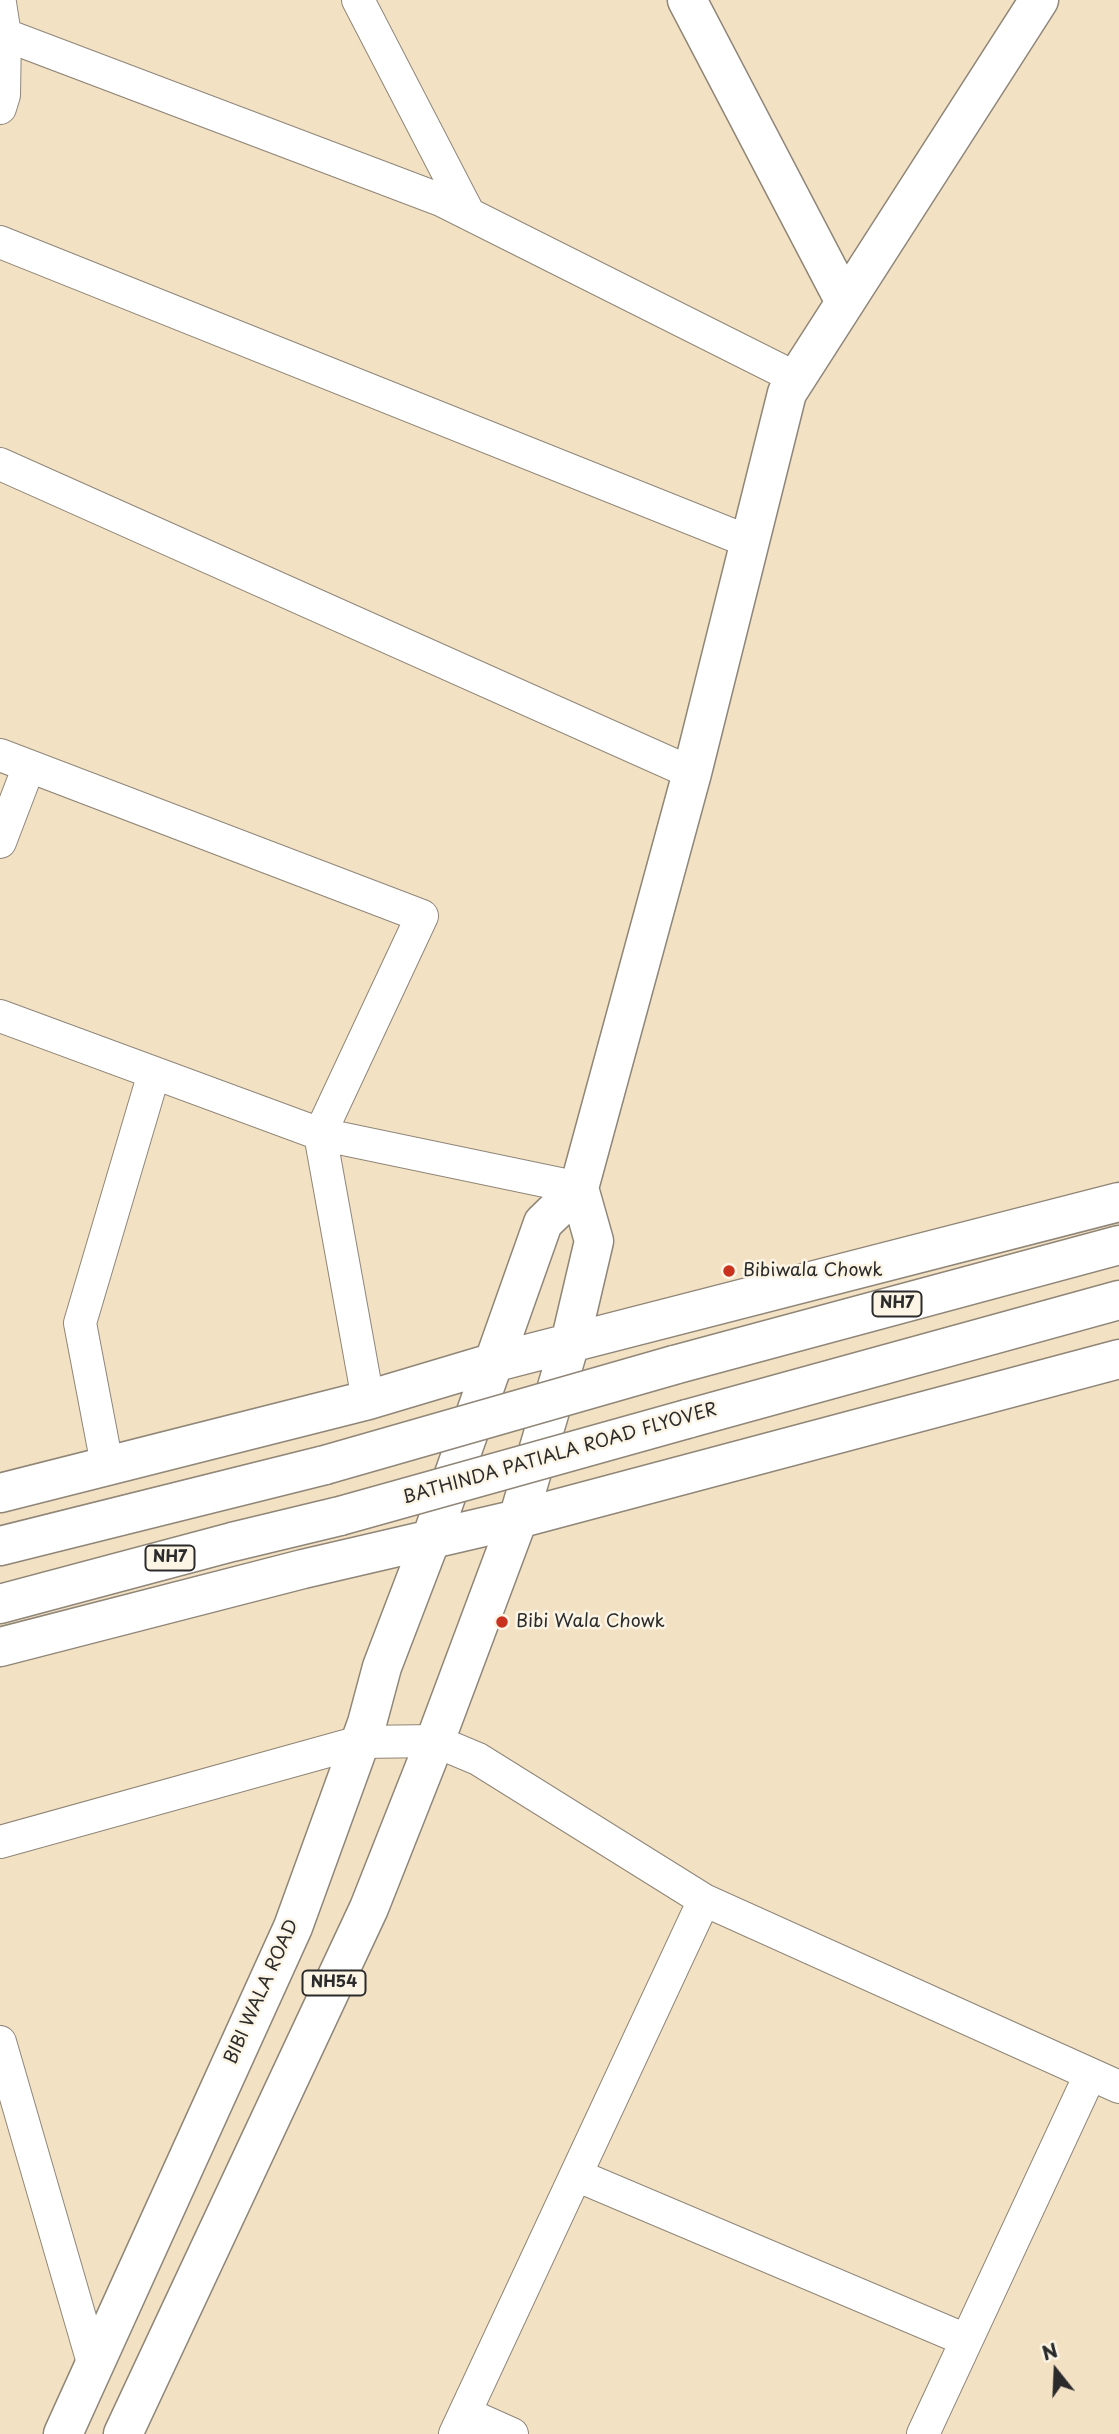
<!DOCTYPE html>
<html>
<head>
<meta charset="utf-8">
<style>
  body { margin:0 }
  #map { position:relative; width:1119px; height:2434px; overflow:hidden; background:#f3e1c4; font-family:"Playpen Sans",sans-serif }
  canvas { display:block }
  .north { position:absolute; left:1021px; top:2336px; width:70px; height:70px; -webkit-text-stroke:5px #fcf5e5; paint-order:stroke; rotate:342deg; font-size:19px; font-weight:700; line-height:28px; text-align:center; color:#2b2b2b }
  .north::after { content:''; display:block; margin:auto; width:24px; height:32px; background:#2b2b2b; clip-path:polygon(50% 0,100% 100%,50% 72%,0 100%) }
</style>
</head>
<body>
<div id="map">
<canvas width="1119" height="2434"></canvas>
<div class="north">N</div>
</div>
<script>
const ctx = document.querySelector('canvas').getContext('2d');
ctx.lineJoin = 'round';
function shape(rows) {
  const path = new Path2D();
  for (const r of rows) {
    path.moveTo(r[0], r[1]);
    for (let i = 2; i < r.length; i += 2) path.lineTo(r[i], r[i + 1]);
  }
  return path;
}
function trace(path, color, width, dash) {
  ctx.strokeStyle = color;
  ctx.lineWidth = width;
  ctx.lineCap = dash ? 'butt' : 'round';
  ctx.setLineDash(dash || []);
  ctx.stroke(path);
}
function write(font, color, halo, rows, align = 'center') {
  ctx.font = font + ' "Playpen Sans",sans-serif';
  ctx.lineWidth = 5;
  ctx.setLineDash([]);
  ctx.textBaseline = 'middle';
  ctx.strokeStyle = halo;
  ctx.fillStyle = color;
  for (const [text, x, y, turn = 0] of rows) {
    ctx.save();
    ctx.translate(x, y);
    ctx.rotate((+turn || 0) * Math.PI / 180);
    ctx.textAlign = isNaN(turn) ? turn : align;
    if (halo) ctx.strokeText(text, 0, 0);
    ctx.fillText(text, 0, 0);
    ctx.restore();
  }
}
const street = shape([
  [358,0,469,214],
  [0,3,5,35,4,95,0,108],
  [0,33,441,200,796,378],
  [0,242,750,542],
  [0,464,692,773],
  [0,755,422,916,320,1134,368,1400],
  [0,842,29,766],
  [0,1016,320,1134,579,1188],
  [107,1465,80,1323,154,1073],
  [0,1842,360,1742,435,1741,478,1759,704,1900,1119,2087],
  [0,2042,94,2366],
  [576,2175,966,2340],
  [465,2413,512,2434],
  [455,2434,704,1900],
  [923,2434,1090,2075]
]);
const secondary = shape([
  [687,0,845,302],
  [0,1493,368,1400,492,1363,1119,1202],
  [518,1519,570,1343,594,1241,579,1188,692,773,787,393,1039,0],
  [431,1539,543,1223,579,1188],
  [0,1647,303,1569,518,1519,1119,1359]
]);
const highway = shape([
  [674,1365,1119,1245],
  [687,1419,1119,1300],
  [0,1546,325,1465],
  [0,1604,232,1542,340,1516],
  [63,2434,293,1927,367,1723,382,1667,431,1539],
  [123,2434,369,1908,435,1741,518,1519]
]);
const highwayBridge = shape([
  [325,1465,674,1365],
  [340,1516,687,1419]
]);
const markers = [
  [729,1271,7,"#c8321e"],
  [502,1622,7,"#c8321e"]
];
const shields = [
  [897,1304,49],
  [170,1558,49],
  [334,1983,63]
];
const shieldNames = [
  ["NH7",897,1304],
  ["NH7",170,1558],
  ["NH54",334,1983]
];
const poiNames = [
  ["Bibiwala Chowk",743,1271],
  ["Bibi Wala Chowk",516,1622]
];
const streetNames = [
  ["BATHINDA PATIALA ROAD FLYOVER",560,1454,-16],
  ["BIBI WALA ROAD",262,1992,-66]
];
trace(street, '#8f8678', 34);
trace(secondary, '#8f8678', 41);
trace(highway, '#8f8678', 41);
trace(street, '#fff', 32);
trace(secondary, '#fff', 38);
trace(highway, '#fff', 38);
trace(highwayBridge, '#8f8678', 41, []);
trace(highwayBridge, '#fff', 38);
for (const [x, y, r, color] of markers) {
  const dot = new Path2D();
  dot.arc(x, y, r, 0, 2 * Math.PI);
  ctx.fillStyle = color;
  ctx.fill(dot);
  trace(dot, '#fcf5e5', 2.5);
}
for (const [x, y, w] of shields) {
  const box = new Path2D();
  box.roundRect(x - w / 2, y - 12.5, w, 25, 5);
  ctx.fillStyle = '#fcf5e5';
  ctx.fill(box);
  trace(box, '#2b2b2b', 2);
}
write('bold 16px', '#2b2b2b', null, shieldNames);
write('18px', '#2b2b2b', '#fcf5e5', poiNames, 'left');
write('18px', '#2b2b2b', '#fcf5e5', streetNames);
</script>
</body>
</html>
